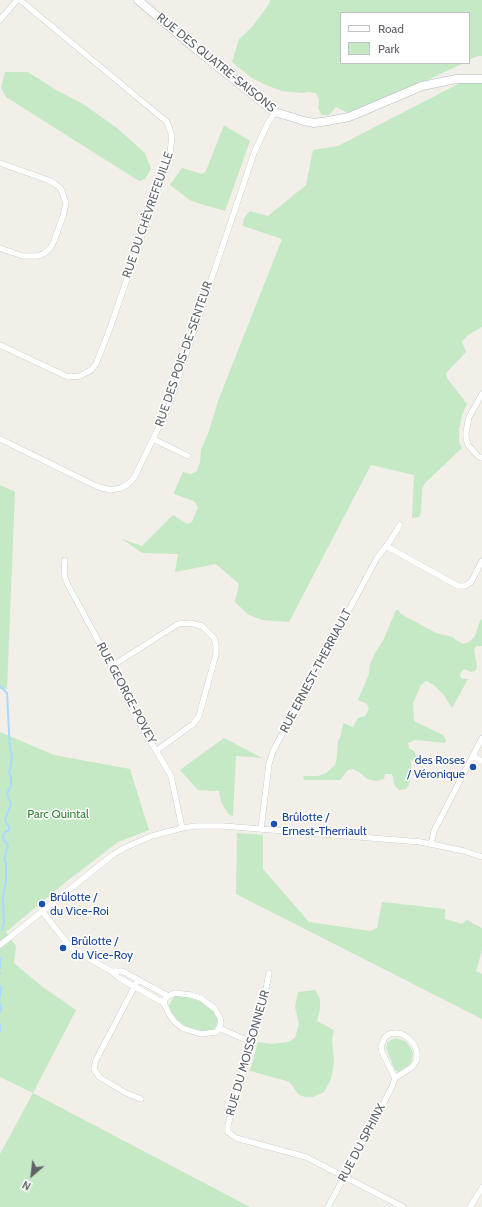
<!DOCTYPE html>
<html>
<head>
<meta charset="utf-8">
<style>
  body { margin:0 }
  #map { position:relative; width:482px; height:1207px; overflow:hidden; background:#f1efe8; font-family:Cabin,sans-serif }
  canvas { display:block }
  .legend { position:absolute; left:340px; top:12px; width:130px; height:52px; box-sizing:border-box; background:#fff; border:1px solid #bfc1c3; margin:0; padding:5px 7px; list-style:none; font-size:12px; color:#5f6368 }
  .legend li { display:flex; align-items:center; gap:8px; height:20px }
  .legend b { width:20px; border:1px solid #bfc1c3 }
  .north { position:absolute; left:12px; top:1155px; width:40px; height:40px; -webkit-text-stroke:3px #fff; paint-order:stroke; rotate:208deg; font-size:11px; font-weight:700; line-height:16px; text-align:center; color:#5f6368 }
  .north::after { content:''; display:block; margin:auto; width:14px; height:18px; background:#5f6368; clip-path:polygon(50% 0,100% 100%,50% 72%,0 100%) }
</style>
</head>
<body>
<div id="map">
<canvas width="482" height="1207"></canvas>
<ul class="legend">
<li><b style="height:5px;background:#fff"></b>Road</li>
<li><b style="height:11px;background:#c5e8c5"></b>Park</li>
</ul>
<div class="north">N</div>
</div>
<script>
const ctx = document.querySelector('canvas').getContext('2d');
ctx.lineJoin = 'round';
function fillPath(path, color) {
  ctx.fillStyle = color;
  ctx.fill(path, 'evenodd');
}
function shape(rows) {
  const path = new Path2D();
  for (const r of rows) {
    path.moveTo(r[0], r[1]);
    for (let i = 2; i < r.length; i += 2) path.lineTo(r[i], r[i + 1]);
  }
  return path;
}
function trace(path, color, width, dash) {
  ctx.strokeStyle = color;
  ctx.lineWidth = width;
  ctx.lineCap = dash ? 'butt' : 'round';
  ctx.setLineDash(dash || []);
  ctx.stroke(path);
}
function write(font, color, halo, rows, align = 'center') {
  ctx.font = font + ' Cabin,sans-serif';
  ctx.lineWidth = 3;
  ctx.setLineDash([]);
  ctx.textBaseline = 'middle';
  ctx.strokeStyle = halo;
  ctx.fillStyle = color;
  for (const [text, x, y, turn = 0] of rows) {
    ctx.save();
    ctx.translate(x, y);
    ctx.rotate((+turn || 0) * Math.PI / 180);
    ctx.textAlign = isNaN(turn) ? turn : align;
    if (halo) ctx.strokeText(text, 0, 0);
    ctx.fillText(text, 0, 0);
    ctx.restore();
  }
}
const green = shape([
  [270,0,482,0,482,56,478,56,469,60,469,13,341,13,341,63,464,63,352,115,336,107,329,115,322,115,318,108,319,101,316,93,309,92,302,93,282,91,266,85,252,78,232,62,239,39,252,27,269,4],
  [5,72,28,72,56,90,83,104,117,128,145,153,151,169,145,179,139,181,6,97,1,88],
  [464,81,482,83,482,327,468,335,462,342,466,352,446,373,447,378,467,404,462,415,459,430,459,442,462,448,425,483,422,489,421,512,419,517,412,518,414,475,371,465,289,622,262,620,249,615,235,602,239,584,216,564,175,572,178,554,142,553,122,539,142,546,173,515,187,524,192,522,198,507,194,501,174,494,174,492,183,472,191,474,197,471,200,462,201,450,209,431,218,401,282,239,243,226,244,218,250,211,268,216,306,185,313,150,338,146],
  [224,125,250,141,225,211,191,201,170,185,182,168,202,174,206,171],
  [0,485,15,492,7,689,0,689],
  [396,610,398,610,401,614,436,633,453,637,456,640,463,644,469,642,475,636,480,621,482,619,482,646,476,646,474,650,477,667,475,671,471,672,464,669,461,672,460,676,463,679,468,679,452,708,443,694,434,685,426,681,421,685,413,703,414,721,443,735,446,740,445,743,415,740,408,743,409,748,415,752,416,757,411,761,411,766,412,770,409,785,406,789,399,790,395,786,392,774,385,774,384,779,376,781,367,779,359,772,353,769,348,770,340,780,304,780,303,776,318,776,326,773,335,765,337,757,338,741,341,735,343,723,353,727,358,718,365,716,369,709,367,704,358,700,369,674,370,664,376,651,383,641],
  [0,732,54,755,130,769,149,830,118,842,67,881,6,932,16,946,14,963,40,985,76,1010,33,1093,250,1207,0,1207,0,1154,33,1093,0,1077],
  [224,738,262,758,236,756,233,816,229,815,221,802,219,791,198,790,180,770],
  [237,833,263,835,263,869,309,922,370,931,377,928,382,902,445,909,445,919,462,924,467,920,482,928,482,950,476,971,482,974,482,1019,236,894],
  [315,990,320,999,320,1008,317,1021,334,1030,332,1040,334,1062,331,1079,324,1092,313,1097,305,1097,299,1095,291,1084,287,1081,250,1071,258,1042,272,1044,288,1042,295,1038,299,1024,295,1007,298,992],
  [180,995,195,999,204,1003,211,1008,218,1019,216,1027,214,1030,202,1031,189,1028,178,1021,169,1009,169,1005,174,997],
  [395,1038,405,1041,410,1047,413,1053,412,1060,409,1065,399,1072,395,1070,386,1048,387,1043,391,1040]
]);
const stream = shape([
  [0,686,7,693,10,750,12,753,11,765,9,772,11,777,11,785,7,794,11,804,5,820,10,829,8,831,5,832,3,836,3,839,8,845,4,860,6,863,6,880,3,898,4,922,2,930],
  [0,962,1,958],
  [0,964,0,968],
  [0,973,0,974],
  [0,986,1,987,0,998],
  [0,1003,1,1008,0,1012],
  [0,1024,0,1031]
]);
const street = shape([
  [0,20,17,0],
  [0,163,48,180,55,184,61,189,66,203,63,216,54,241,50,248,45,253,38,256,23,256,0,248],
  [0,345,68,377,80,376,91,370,96,364,109,331,170,154,172,136,167,122,20,0],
  [482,394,469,417,466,432,466,438,468,445,478,456,482,458],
  [0,439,96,486,110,490,121,488,128,484,134,478,168,408,254,153,267,125,275,112],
  [153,439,188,456],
  [386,546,458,586,465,586,471,582,482,561],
  [65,560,64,575,68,585,112,666,132,710,171,776,182,828],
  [112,666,178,624,190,623,202,626,214,638,216,645,216,654,199,716,193,724,156,751],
  [473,756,482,761],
  [261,829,269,764,273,751,377,558,390,541,400,525],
  [431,844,434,831,482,738],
  [42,911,71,948,111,971,119,978,164,1003,169,1014,174,1021,182,1028,201,1034,216,1032,219,1028,221,1023,220,1018,215,1009,201,998,191,995,175,993,168,996,165,999,164,1003],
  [0,945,110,857,124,848,152,836,182,828,197,826,223,826,421,842,464,851,482,857],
  [111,971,122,971,168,996],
  [269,973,266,989,228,1125,228,1132,236,1138,306,1157,403,1207],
  [138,980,96,1060,94,1069,99,1077,126,1093,141,1099],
  [219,1028,251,1042],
  [397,1033,402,1034,408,1038,414,1044,417,1052,417,1060,412,1067,395,1078,382,1052,381,1046,385,1037,389,1034,397,1033],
  [328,1207,392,1087,395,1078],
  [470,1207,482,1188]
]);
const secondary = shape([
  [138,0,197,50,275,112,304,121,314,123,328,121,349,117,422,86,456,79,482,79]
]);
const markers = [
  [473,767,4,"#1a4fb4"],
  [274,824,4,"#1a4fb4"],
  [42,904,4,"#1a4fb4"],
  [63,948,4,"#1a4fb4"]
];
const streetNames = [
  ["RUE DES QUATRE-SAISONS",216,63,39],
  ["RUE DU CHÈVREFEUILLE",148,215,-71],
  ["RUE DES POIS-DE-SENTEUR",184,354,-71],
  ["RUE ERNEST-THERRIAULT",316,671,-62],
  ["RUE GEORGE-POVEY",126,693,62],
  ["RUE DU MOISSONNEUR",248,1053,-74],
  ["RUE DU SPHINX",362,1143,-62]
];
const transitNames = [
  ["des Roses",465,760,"right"],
  ["/ Véronique",465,774,"right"],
  ["Brûlotte /",282,817],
  ["Ernest-Therriault",282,831],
  ["Brûlotte /",50,897],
  ["du Vice-Roi",50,911],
  ["Brûlotte /",71,941],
  ["du Vice-Roy",71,955]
];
const parkNames = [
  ["Parc Quintal",58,814]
];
fillPath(green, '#c5e8c5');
trace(stream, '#aadaff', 2);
trace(street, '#b5b8bc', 6);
trace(secondary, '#b6babf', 9);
trace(street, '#fff', 5.5);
trace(secondary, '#fff', 8);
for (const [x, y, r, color] of markers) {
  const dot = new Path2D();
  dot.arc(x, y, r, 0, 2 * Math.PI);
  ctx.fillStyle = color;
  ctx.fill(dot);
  trace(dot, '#fff', 1.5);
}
write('12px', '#5f6368', '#fff', streetNames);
write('12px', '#164399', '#fff', transitNames, 'left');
write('12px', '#348238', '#fff', parkNames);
</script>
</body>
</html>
